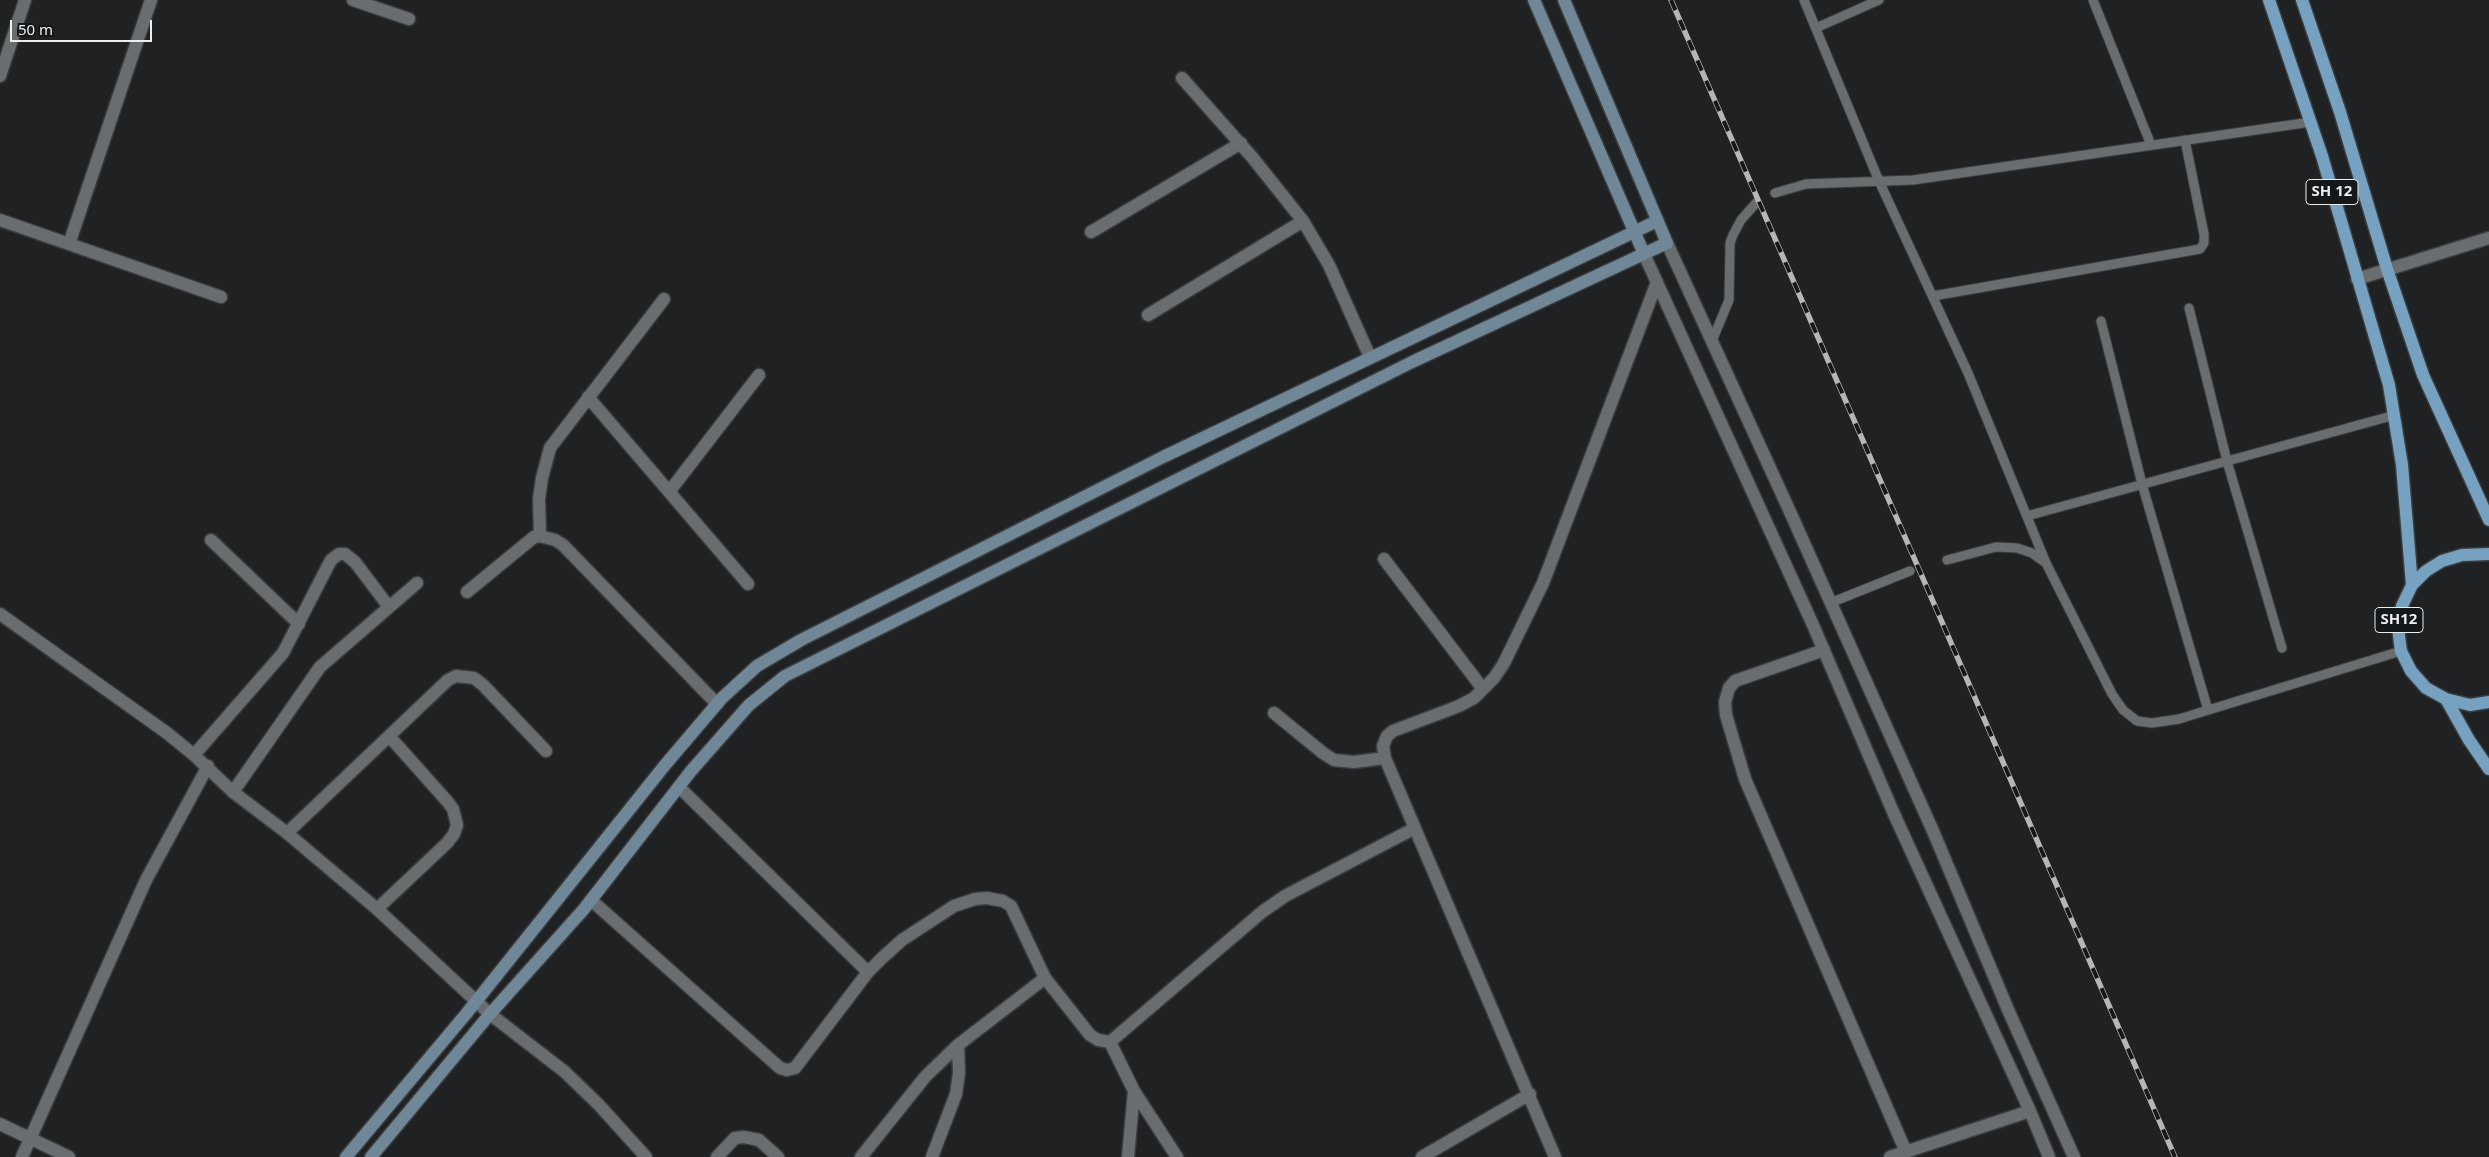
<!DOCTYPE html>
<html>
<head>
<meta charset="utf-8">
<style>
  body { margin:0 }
  #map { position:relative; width:2489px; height:1157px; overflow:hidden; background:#1f2123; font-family:"Noto Sans",sans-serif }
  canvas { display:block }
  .scale { position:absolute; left:10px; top:20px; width:142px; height:22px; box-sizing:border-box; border:2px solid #ecedef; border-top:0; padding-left:6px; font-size:15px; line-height:18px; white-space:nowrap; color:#ecedef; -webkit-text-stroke:4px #15181a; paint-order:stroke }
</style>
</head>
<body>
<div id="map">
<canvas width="2489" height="1157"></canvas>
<div class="scale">50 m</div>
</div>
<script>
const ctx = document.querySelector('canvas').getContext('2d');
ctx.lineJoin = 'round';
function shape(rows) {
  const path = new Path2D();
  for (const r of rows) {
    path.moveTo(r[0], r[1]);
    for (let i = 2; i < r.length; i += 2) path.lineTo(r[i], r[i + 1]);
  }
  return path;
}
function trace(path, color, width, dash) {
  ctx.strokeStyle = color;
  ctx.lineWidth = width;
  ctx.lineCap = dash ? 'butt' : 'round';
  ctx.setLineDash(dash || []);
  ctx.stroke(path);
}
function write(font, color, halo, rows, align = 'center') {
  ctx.font = font + ' "Noto Sans",sans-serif';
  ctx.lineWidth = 4;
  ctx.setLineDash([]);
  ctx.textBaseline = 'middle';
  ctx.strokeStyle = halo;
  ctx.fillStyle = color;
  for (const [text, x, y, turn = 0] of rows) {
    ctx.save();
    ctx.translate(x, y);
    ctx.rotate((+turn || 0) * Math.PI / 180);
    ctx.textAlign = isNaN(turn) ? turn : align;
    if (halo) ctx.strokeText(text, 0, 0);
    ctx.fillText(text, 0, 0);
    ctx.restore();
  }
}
const service = shape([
  [1804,0,1879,181,1968,373,2046,563],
  [2093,0,2151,145],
  [1816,28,1879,0],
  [1775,193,1806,184,1913,180,2311,122],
  [1933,296,2200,249,2204,243,2204,234,2185,140],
  [2189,308,2227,461,2282,648],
  [2101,321,2142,484,2208,710],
  [1712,341,1729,300,1730,243,1733,235,1741,220,1756,203],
  [2027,516,2395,415],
  [1947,560,1996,547,2017,548,2032,553,2046,563,2112,694,2123,710,2137,721,2152,723,2179,719,2401,651],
  [1830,603,1910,571]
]);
const minor = shape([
  [353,0,409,19],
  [0,76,25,0],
  [1182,78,1252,157,1303,221,1329,265,1370,357],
  [0,220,221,297],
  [1091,232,1241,143],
  [1667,243,1791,514,1933,831,2009,1012,2074,1157],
  [69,244,151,0],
  [1644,254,1813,625,1894,814,2030,1111,2049,1157],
  [2357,279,2489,238],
  [1148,315,1303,221],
  [588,397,748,584],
  [669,492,759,375],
  [540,536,539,499,542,478,550,448,664,299],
  [211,540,299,624],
  [1384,559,1483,689],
  [467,592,534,537,540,536,555,540,563,545,717,704],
  [1824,650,1735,681,1729,688,1725,702,1726,715,1745,779,1906,1152],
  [1274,713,1323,753,1334,760,1354,762,1385,758],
  [194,755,283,653,331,560,339,554,345,554,355,562,389,607],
  [679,787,868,972],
  [233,792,320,667,417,583],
  [287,833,448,680,456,676,474,678,483,685,546,751],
  [591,900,780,1068,787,1070,795,1068,868,972,882,958,902,940,954,906,975,899,987,898,1003,901,1011,906,1045,978],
  [377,909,447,843,454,834,457,825,453,809,447,801,389,736],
  [1110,1042,1134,1091,1128,1157],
  [1134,1091,1177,1157],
  [0,1124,69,1157],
  [22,1157,146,880,208,766],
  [717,1157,735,1138,744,1137,759,1140,778,1157],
  [861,1157,925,1077,958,1045,1045,978,1090,1035,1098,1040,1110,1042,1262,912,1285,896,1415,828],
  [932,1157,956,1094,959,1073,958,1045],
  [1422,1157,1530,1094],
  [1555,1157,1385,758,1383,746,1387,736,1393,731,1459,706,1474,698,1494,678,1504,663,1543,583,1657,282],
  [1890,1157,2030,1111]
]);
const tertiary = shape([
  [0,614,167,733,194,755,233,792,287,833,377,909,490,1014,565,1072,599,1105,646,1157]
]);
const secondary = shape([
  [1534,0,1644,254],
  [346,1157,466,1014,665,765,722,698,757,666,801,640,1163,457,1657,221],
  [371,1157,490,1014,584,909,691,771,749,705,785,676,1412,362,1667,243,1564,0]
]);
const primary = shape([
  [2269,0,2322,156,2389,385,2402,465,2412,585],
  [2302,0,2340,112,2387,269,2423,375,2489,520],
  [2489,554,2462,555,2442,561,2426,571,2412,585,2402,606,2398,628,2401,651,2411,671,2426,688,2446,699,2470,705,2489,702],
  [2446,699,2469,740,2489,769]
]);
const rail = shape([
  [1671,0,2175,1157]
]);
const shields = [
  [2332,192,52],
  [2399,620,48]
];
const shieldNames = [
  ["SH 12",2332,192],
  ["SH12",2399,620]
];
trace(service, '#3a3d3e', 11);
trace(minor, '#3a3d3e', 15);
trace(tertiary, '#3a3d3e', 15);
trace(secondary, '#3a3d3e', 15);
trace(primary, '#3a3d3e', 15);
trace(service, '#6a6d6f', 9);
trace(minor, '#6a6d6f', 12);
trace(tertiary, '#6a6d6f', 12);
trace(secondary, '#708798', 12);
trace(primary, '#76a1c1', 12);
trace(rail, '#b5b6b8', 5.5);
trace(rail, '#15181a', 4, [11]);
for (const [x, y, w] of shields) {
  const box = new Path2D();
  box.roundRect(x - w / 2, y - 12.5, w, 25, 4);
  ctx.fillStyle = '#15181a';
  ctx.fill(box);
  trace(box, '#ecedef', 1);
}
write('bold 15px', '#ecedef', null, shieldNames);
</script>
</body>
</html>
